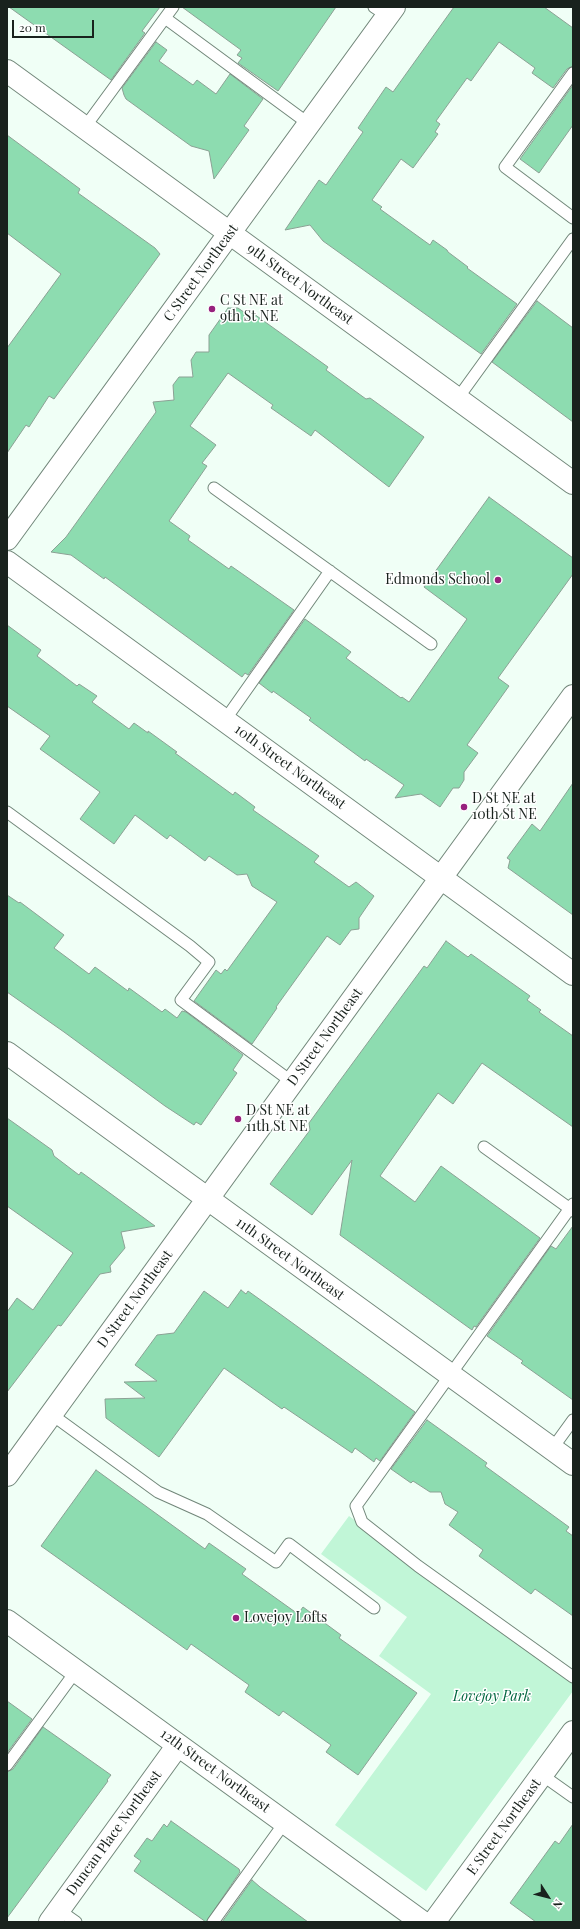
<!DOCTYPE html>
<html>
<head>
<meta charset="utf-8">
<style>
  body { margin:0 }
  #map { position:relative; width:580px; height:1929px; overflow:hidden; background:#f0fff6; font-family:"Playfair Display",serif }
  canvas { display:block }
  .frame { position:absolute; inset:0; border:8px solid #19221d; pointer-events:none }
  .north { position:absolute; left:528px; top:1877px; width:40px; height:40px; -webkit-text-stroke:3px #fff; paint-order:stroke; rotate:126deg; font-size:11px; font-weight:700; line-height:16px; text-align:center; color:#19221d }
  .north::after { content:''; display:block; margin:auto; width:14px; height:18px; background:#19221d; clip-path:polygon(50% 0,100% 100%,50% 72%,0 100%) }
  .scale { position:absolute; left:12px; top:20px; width:82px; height:18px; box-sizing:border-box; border:2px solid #19221d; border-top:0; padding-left:5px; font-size:12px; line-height:14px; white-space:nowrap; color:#19221d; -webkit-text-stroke:3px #fff; paint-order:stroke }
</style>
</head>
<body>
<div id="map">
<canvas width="580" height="1929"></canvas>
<div class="frame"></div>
<div class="north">N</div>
<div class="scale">20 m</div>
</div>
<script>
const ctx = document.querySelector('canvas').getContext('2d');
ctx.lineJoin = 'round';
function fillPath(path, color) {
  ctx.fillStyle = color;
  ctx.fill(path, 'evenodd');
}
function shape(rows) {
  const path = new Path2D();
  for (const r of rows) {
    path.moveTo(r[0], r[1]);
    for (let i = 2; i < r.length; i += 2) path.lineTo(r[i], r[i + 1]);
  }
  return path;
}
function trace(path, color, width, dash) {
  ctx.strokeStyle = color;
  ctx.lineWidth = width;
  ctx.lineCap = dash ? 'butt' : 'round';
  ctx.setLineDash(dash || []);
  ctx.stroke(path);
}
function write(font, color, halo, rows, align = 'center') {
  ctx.font = font + ' "Playfair Display",serif';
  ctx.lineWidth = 3;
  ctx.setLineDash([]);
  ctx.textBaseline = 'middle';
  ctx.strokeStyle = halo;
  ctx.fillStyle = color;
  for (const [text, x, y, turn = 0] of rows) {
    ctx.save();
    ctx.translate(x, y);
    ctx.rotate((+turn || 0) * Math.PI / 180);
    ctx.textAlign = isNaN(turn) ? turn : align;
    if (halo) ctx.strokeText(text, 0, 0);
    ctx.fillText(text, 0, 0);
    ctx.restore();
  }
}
const green = shape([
  [349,1516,573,1680,573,1691,426,1891,335,1825,431,1694,379,1656,407,1617,321,1554]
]);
const building = shape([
  [9,7,160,7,142,31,145,33,111,80,9,7],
  [182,7,336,7,278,91,238,63,242,58,237,55,241,50,182,7],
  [454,7,544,7,573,28,573,66,567,69,553,88,532,73,535,68,499,42,471,81,467,78,436,121,440,124,435,132,438,134,413,168,401,159,372,200,382,207,380,209,430,245,433,240,447,250,448,252,468,267,467,268,517,304,481,354,323,241,310,225,285,230,319,180,326,185,363,132,358,128,386,87,393,92,454,7],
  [156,42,167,50,159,61,193,85,197,80,216,94,230,74,263,99,244,126,249,130,214,179,209,151,191,146,126,99,124,95,122,88,156,42],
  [573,85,573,125,539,173,520,159,573,85],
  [7,135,80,189,78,193,155,248,160,254,54,399,49,396,29,427,26,425,7,453,7,348,61,274,7,233,7,135],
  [537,301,573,328,573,422,492,362,537,301],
  [228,308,238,308,251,317,254,314,328,367,326,370,366,399,370,398,424,437,389,487,315,430,311,436,271,408,273,405,228,373,190,426,216,445,202,463,207,466,169,521,190,536,188,540,229,569,231,566,294,610,248,675,245,673,242,677,105,577,104,579,71,555,51,552,66,537,156,412,153,402,174,400,173,385,179,377,193,377,191,360,196,352,209,352,209,335,228,308],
  [489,497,573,558,573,574,498,678,509,686,467,745,478,753,464,772,464,780,459,788,453,788,440,807,421,794,395,798,404,785,366,759,365,761,309,720,311,718,273,691,272,693,259,683,305,619,351,652,346,658,401,698,402,697,409,702,467,619,424,587,489,497],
  [7,625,41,650,37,656,77,686,79,684,97,696,92,702,129,729,134,723,148,733,148,731,177,752,175,753,233,795,235,792,255,807,253,810,319,856,314,862,349,887,356,882,374,896,359,918,359,929,351,930,340,945,327,936,276,1007,277,1008,252,1044,194,1001,216,970,221,974,225,969,227,971,277,902,252,886,247,874,237,875,209,856,205,861,170,835,167,839,135,815,114,844,80,819,100,792,40,749,50,736,7,706,7,625],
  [573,783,573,915,508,868,510,860,507,858,532,824,540,831,573,783],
  [7,895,19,903,20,902,64,935,54,948,89,974,95,967,128,991,129,988,162,1012,165,1009,177,1018,182,1011,186,1012,243,1055,233,1070,237,1073,201,1125,196,1122,194,1125,165,1106,64,1032,7,992,7,895],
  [446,941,468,957,471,954,530,996,527,1000,541,1010,539,1012,573,1036,573,1127,482,1063,453,1104,438,1093,380,1176,415,1202,441,1166,540,1238,476,1327,474,1326,472,1330,340,1235,352,1160,312,1215,270,1184,310,1130,309,1123,330,1094,424,966,427,968,446,941],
  [7,1118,52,1150,54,1156,79,1175,81,1172,155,1226,121,1232,125,1248,110,1266,111,1272,100,1274,61,1326,58,1325,7,1392,7,1312,17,1298,33,1310,73,1253,7,1206,7,1118],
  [573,1226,573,1400,521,1363,523,1361,487,1336,551,1246,556,1249,573,1226],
  [241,1290,246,1294,248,1291,276,1311,415,1412,380,1461,376,1458,374,1462,355,1448,352,1453,284,1407,282,1409,224,1368,159,1457,106,1418,105,1399,145,1398,124,1382,157,1381,135,1365,157,1335,174,1333,204,1291,228,1308,241,1290],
  [427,1420,487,1463,485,1466,569,1527,566,1531,573,1536,573,1616,535,1589,531,1594,479,1556,483,1550,449,1525,458,1512,445,1504,441,1492,430,1492,413,1481,411,1483,391,1469,427,1420],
  [96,1470,205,1549,209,1543,246,1569,242,1574,298,1614,303,1607,341,1635,339,1638,417,1693,358,1775,326,1752,331,1745,283,1711,279,1716,245,1692,249,1685,191,1644,187,1650,41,1546,96,1470],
  [7,1701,32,1719,7,1753,7,1701],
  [43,1727,111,1775,107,1780,108,1781,7,1918,7,1772,13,1769,43,1727],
  [171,1821,239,1869,240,1872,206,1922,134,1871,141,1861,134,1856,147,1838,152,1841,164,1824,167,1827,171,1821],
  [573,1824,573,1922,536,1922,510,1903,555,1841,559,1844,573,1824],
  [252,1880,260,1887,308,1922,222,1922,252,1880]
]);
const service = shape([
  [374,7,388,16],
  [165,18,309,124],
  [573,73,505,167,573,218],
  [85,127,173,7],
  [458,398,573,239],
  [214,488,431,644],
  [225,720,330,571],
  [7,812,190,946,209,962,181,1000,292,1082],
  [484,1147,573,1211],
  [573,1204,356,1506,362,1522,418,1566,573,1677],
  [51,1414,158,1492,207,1514,276,1562,289,1544,374,1608],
  [552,1449,573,1420],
  [7,1765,76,1671],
  [542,1775,573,1797],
  [59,1910,76,1922],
  [213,1922,285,1822]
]);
const minor = shape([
  [7,71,573,483],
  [7,562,573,974],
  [7,1053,573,1464],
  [7,1475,573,696],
  [7,1621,422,1922],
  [50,1922,178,1745],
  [434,1922,573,1732]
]);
const secondary = shape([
  [7,539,394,7]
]);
const markers = [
  [212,309,4,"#97217d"],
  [498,580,4,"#97217d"],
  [464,807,4,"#97217d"],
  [238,1119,4,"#97217d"],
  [236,1618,4,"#97217d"]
];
const streetNames = [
  ["C Street Northeast",201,273,-54],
  ["9th Street Northeast",300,284,36],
  ["10th Street Northeast",290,767,36],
  ["D Street Northeast",325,1037,-54],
  ["11th Street Northeast",290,1259,36],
  ["D Street Northeast",135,1299,-54],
  ["12th Street Northeast",215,1771,36],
  ["E Street Northeast",504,1827,-54],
  ["Duncan Place Northeast",114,1833,-54]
];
const poiNames = [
  ["C St NE at",220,301],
  ["9th St NE",220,317],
  ["Edmonds School",490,580,"right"],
  ["D St NE at",472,799],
  ["10th St NE",472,815],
  ["D St NE at",246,1111],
  ["11th St NE",246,1127],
  ["Lovejoy Lofts",244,1618]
];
const parkNames = [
  ["Lovejoy Park",492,1697]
];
fillPath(green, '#c1f6d7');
fillPath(building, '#8ddcb0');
trace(building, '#8ba194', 1);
trace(service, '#72877a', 13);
trace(minor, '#72877a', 24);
trace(secondary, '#72877a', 24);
trace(service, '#fff', 11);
trace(minor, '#fff', 22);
trace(secondary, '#fff', 22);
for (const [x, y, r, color] of markers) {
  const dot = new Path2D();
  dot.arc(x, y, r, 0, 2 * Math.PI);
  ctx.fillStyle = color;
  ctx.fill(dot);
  trace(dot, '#fff', 1.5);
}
write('14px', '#19221d', '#fff', streetNames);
write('14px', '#19221d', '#fff', poiNames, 'left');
write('italic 14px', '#00663f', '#fff', parkNames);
</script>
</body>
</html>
